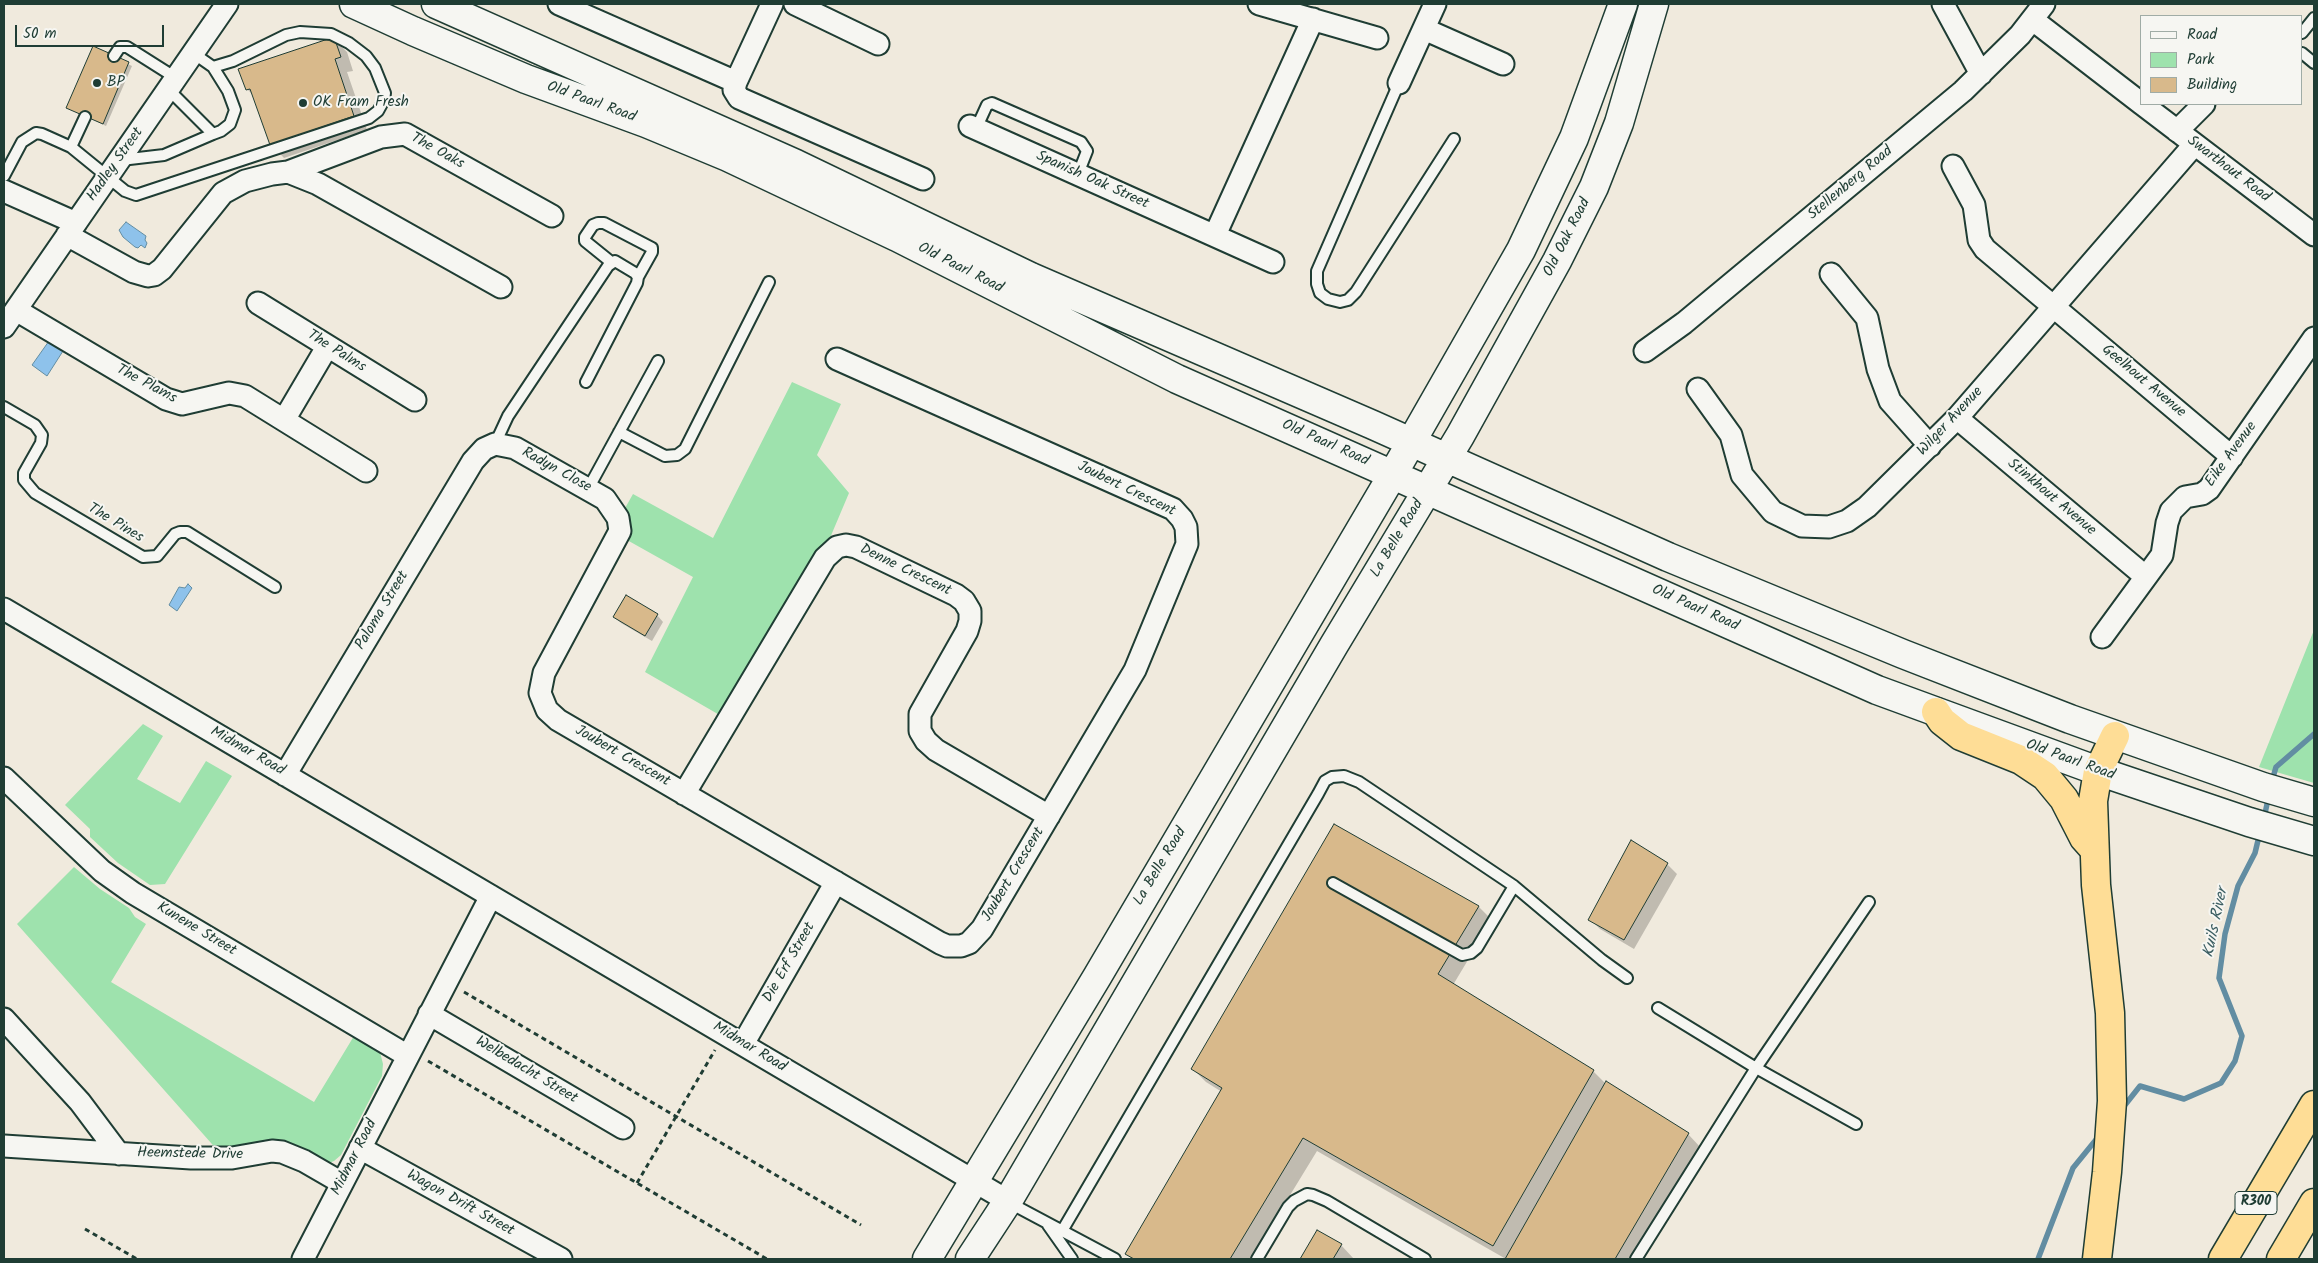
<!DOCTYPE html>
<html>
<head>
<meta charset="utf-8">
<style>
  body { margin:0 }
  #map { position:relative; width:2318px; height:1263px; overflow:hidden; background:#f0eadd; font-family:Kalam,sans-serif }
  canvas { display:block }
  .frame { position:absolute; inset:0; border:5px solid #1f3d34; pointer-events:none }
  .legend { position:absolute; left:2140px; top:15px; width:162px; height:90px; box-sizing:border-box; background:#f6f6f2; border:1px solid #a0aca6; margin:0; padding:6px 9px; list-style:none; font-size:15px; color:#1f3d34 }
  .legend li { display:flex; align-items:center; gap:10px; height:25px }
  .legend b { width:25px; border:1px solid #a0aca6 }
  .scale { position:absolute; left:15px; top:25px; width:149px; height:22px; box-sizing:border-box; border:2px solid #1f3d34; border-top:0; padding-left:6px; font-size:15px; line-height:18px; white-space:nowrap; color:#1f3d34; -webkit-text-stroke:4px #f6f6f2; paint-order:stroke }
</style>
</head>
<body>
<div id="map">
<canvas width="2318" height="1263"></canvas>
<div class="frame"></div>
<ul class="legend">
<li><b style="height:6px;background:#f6f6f2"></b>Road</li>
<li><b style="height:14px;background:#9ee2ad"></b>Park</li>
<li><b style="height:14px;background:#d8b98b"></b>Building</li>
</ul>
<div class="scale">50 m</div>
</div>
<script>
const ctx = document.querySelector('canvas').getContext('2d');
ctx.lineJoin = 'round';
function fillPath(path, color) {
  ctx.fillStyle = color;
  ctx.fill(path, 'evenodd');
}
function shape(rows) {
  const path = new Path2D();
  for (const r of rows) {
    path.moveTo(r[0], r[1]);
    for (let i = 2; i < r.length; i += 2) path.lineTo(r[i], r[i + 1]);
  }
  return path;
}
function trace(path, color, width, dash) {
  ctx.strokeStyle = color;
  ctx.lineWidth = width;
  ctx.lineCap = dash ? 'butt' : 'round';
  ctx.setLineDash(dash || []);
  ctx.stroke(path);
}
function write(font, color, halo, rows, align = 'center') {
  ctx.font = font + ' Kalam,sans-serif';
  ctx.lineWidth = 4;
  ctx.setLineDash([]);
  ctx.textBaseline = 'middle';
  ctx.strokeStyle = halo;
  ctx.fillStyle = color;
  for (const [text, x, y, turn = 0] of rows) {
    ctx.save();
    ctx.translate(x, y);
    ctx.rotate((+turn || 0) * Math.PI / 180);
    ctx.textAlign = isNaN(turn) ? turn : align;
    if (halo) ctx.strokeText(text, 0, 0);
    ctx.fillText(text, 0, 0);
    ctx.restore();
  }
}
const green = shape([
  [792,382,841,404,817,455,849,493,827,545,723,717,645,672,693,577,627,540,624,510,633,494,713,538],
  [2314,630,2314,783,2259,767],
  [143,724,163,736,137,779,180,803,206,761,232,776,165,884,150,885,118,863,90,837,90,829,65,805],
  [74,867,100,889,129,908,135,917,146,924,111,982,314,1102,354,1036,380,1052,383,1064,382,1076,341,1155,334,1161,329,1163,276,1143,252,1143,219,1152,17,924]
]);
const water = shape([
  [126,222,146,236,145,240,147,243,145,248,141,245,138,248,135,247,123,237,119,230,126,222],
  [49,341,63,351,47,376,32,365,49,341],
  [188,584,192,588,177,611,169,605,179,587,185,588,188,584]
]);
const shadow = shape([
  [333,38,347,52,353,71,347,72,367,130,284,158,271,144,255,97,247,89],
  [94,48,132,66,106,126,68,108],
  [657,615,663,622,652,641,621,623,614,617],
  [1334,826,1479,907,1492,920,1453,985,1593,1071,1606,1084,1688,1134,1701,1148,1636,1259,1506,1259,1317,1151,1251,1259,1132,1259,1126,1254,1222,1092,1206,1082,1193,1069],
  [1667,864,1677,874,1634,949,1600,929,1590,919],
  [1318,1232,1341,1245,1354,1259,1302,1259]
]);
const stream = shape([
  [2272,781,2276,767,2314,734],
  [2264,818,2269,795],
  [2121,1110,2140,1086,2184,1099,2221,1083,2235,1061,2242,1036,2219,978,2225,934,2238,886,2255,853,2260,832],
  [2038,1259,2073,1168,2099,1136]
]);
const building = shape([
  [334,37,341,57,335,59,354,116,270,145,250,89,246,90,238,69,334,37],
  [93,46,129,62,103,124,66,108,93,46],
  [626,595,658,614,645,636,613,617,626,595],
  [1334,824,1479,906,1438,974,1594,1070,1493,1246,1303,1138,1230,1259,1134,1259,1125,1254,1222,1088,1191,1069,1334,824],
  [1631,840,1668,863,1624,940,1588,920,1631,840],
  [1606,1081,1689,1133,1615,1259,1505,1259,1606,1081],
  [1317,1230,1342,1244,1333,1259,1300,1259,1317,1230]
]);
const path = shape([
  [464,992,861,1225],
  [428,1061,767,1259],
  [637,1183,715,1050],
  [85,1229,137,1259]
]);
const lane = shape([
  [2302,33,2314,18],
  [2302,53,2314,63],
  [114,56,120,47,127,47,176,78],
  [1399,83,1317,271,1317,284,1320,293,1328,299,1340,302,1348,300,1356,292,1454,139],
  [168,89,213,134,221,131,230,124,235,110,228,91,213,67,193,53],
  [85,117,71,147,125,191,136,195,369,118,378,111,384,100,385,93,375,68,366,56,349,43,331,34,300,32,286,35,233,61,213,67],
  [976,129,987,105,992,103,1081,142,1087,151,1078,174],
  [121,160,164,155,213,134],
  [4,176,22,142,36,133,42,134,71,147],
  [611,262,585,241,585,237,593,225,598,223,604,223,652,248,652,252,638,277],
  [4,407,35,425,42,435,41,443,24,473,24,480,35,493,143,557,157,556,175,534,180,532,187,532,275,587],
  [619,432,665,456,677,455,685,449,769,282],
  [495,444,508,416,608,266,615,261,635,273,638,277,637,283,586,382],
  [588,489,658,361],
  [1333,883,1462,955,1471,953,1477,948,1514,886],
  [1658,1008,1756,1068,1856,1124],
  [1008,1202,1115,1259],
  [1048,1225,1072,1259],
  [1062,1231,1318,794,1325,781,1332,777,1344,776,1359,782,1514,886,1602,960,1627,978],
  [1257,1259,1288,1207,1294,1201,1307,1194,1313,1195,1327,1201,1425,1259],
  [1636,1259,1756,1068,1869,902]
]);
const street = shape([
  [559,4,736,82,734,90,739,98,923,179],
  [795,4,878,44],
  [1259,4,1377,38],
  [1943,4,1981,74],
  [2033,20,2142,104],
  [1424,29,1503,64],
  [736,82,772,4],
  [1399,83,1435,4],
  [2142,104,2314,235],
  [970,126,1273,262],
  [2177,131,2204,104],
  [1953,166,1974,205,1979,240,1985,249,2232,457],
  [288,172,381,137,405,134,552,216],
  [4,191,76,223],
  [67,235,134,272,148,276,154,275,162,269,223,193,245,181,272,174,288,172,318,184,501,287],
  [1215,235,1313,19],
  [1831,274,1867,318,1878,369,1890,401,1930,446],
  [258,303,415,400],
  [16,310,166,399,182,404,229,393,245,396,366,471],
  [4,327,227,4],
  [1645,351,1684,323,1963,91,2020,35,2044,4],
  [1698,389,1731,435,1742,475,1773,512,1802,526,1829,527,1847,521,1867,507,1957,418,2194,145],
  [1957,418,2146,577],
  [284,420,327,347],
  [4,609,1008,1201],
  [2102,637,2162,555,2167,523,2171,511,2185,497,2202,494,2209,489,2314,338],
  [285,775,473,461,484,449,495,444,515,448,605,499,618,518,620,531,544,673,540,693,547,710,558,720,940,943,947,946,961,946,969,943,982,929,1135,670,1187,544,1186,527,1182,519,1173,509,837,359],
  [4,778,102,871,133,893,408,1056],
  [684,794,825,558,837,547,846,545,856,547,956,595,964,601,970,611,970,621,967,631,920,714,920,731,926,741,936,750,1049,816],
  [429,1014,623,1128],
  [4,1019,80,1102,119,1154],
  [743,1044,836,882],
  [4,1146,191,1158,232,1158,272,1151,282,1152,304,1161,342,1183],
  [360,1148,561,1259],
  [303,1259,491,896]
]);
const secondary = shape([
  [354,4,413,31,526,79,646,123,728,157,897,237,1177,379,1877,690,2098,771,2249,822,2314,841],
  [436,4,796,164,1031,277,1373,425,1668,557,1903,654,2070,719,2263,787,2314,802],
  [927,1259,1097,977,1393,474,1521,250,1574,138,1623,4],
  [970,1259,1008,1201,1334,645,1460,436,1557,261,1594,187,1619,123,1654,4]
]);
const highway = shape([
  [1936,712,1942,721,1961,736,2021,760,2045,776,2064,799,2084,838,2092,847],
  [2097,1259,2107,1172,2112,1101,2110,1013,2096,885,2093,801,2098,771,2115,736],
  [2223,1259,2314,1105],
  [2281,1259,2314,1203]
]);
const markers = [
  [97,83,5,"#1f3d34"],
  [303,103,5,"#1f3d34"]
];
const shields = [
  [2256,1203,42]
];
const shieldNames = [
  ["R300",2256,1203]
];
const poiNames = [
  ["BP",107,83],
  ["OK Fram Fresh",313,103]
];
const streetNames = [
  ["Old Paarl Road",591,103,20],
  ["The Oaks",437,152,29],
  ["Hadley Street",116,165,-55],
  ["Swarthout Road",2228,170,37],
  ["Spanish Oak Street",1092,181,24],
  ["Stellenberg Road",1851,184,-40],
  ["Old Oak Road",1568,238,-63],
  ["Old Paarl Road",960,269,27],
  ["The Palms",336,352,32],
  ["Geelhout Avenue",2143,382,40],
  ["The Plams",146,385,28],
  ["Wilger Avenue",1951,422,-47],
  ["Old Paarl Road",1325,444,24],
  ["Eike Avenue",2232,455,-54],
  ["Radyn Close",556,471,29],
  ["Joubert Crescent",1126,490,26],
  ["Stinkhout Avenue",2051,498,40],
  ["The Pines",115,524,31],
  ["La Belle Road",1398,539,-59],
  ["Denne Crescent",905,571,26],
  ["Old Paarl Road",1695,609,24],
  ["Paloma Street",383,611,-59],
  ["Midmar Road",247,752,30],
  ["Joubert Crescent",622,757,30],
  ["Old Paarl Road",2070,761,20],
  ["La Belle Road",1161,867,-59],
  ["Joubert Crescent",1014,875,-59],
  ["Kunene Street",196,930,31],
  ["Die Erf Street",790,963,-60],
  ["Midmar Road",749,1048,31],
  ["Welbedacht Street",526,1071,31],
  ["Heemstede Drive",190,1155,1],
  ["Midmar Road",355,1158,-63],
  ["Wagon Drift Street",460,1204,29]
];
const waterNames = [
  ["Kuils River",2217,923,-78]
];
fillPath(green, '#9ee2ad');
fillPath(water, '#8ec2eb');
trace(water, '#628da2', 1);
fillPath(shadow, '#0003');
trace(stream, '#628da2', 5.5);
fillPath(building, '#d8b98b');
trace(building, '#1f3d34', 1);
trace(lane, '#1f3d34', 14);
trace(street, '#1f3d34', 25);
trace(secondary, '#1f3d34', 31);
trace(highway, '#1f3d34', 31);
trace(path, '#1f3d34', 3, [5, 4]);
trace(lane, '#f6f6f2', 10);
trace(street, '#f6f6f2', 21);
trace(secondary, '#f6f6f2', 28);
trace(highway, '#fedd96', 28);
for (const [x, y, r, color] of markers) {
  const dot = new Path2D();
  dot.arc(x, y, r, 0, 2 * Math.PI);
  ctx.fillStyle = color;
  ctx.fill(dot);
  trace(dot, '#f6f6f2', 2);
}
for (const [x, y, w] of shields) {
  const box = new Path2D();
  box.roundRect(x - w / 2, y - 11.5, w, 23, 4);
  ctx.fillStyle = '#f6f6f2';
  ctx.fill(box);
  trace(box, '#1f3d34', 1);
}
write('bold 14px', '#1f3d34', null, shieldNames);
write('15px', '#1f3d34', '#f6f6f2', poiNames, 'left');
write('15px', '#1f3d34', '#f6f6f2', streetNames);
write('italic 16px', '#3b5e62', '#f6f6f2', waterNames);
</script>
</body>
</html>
